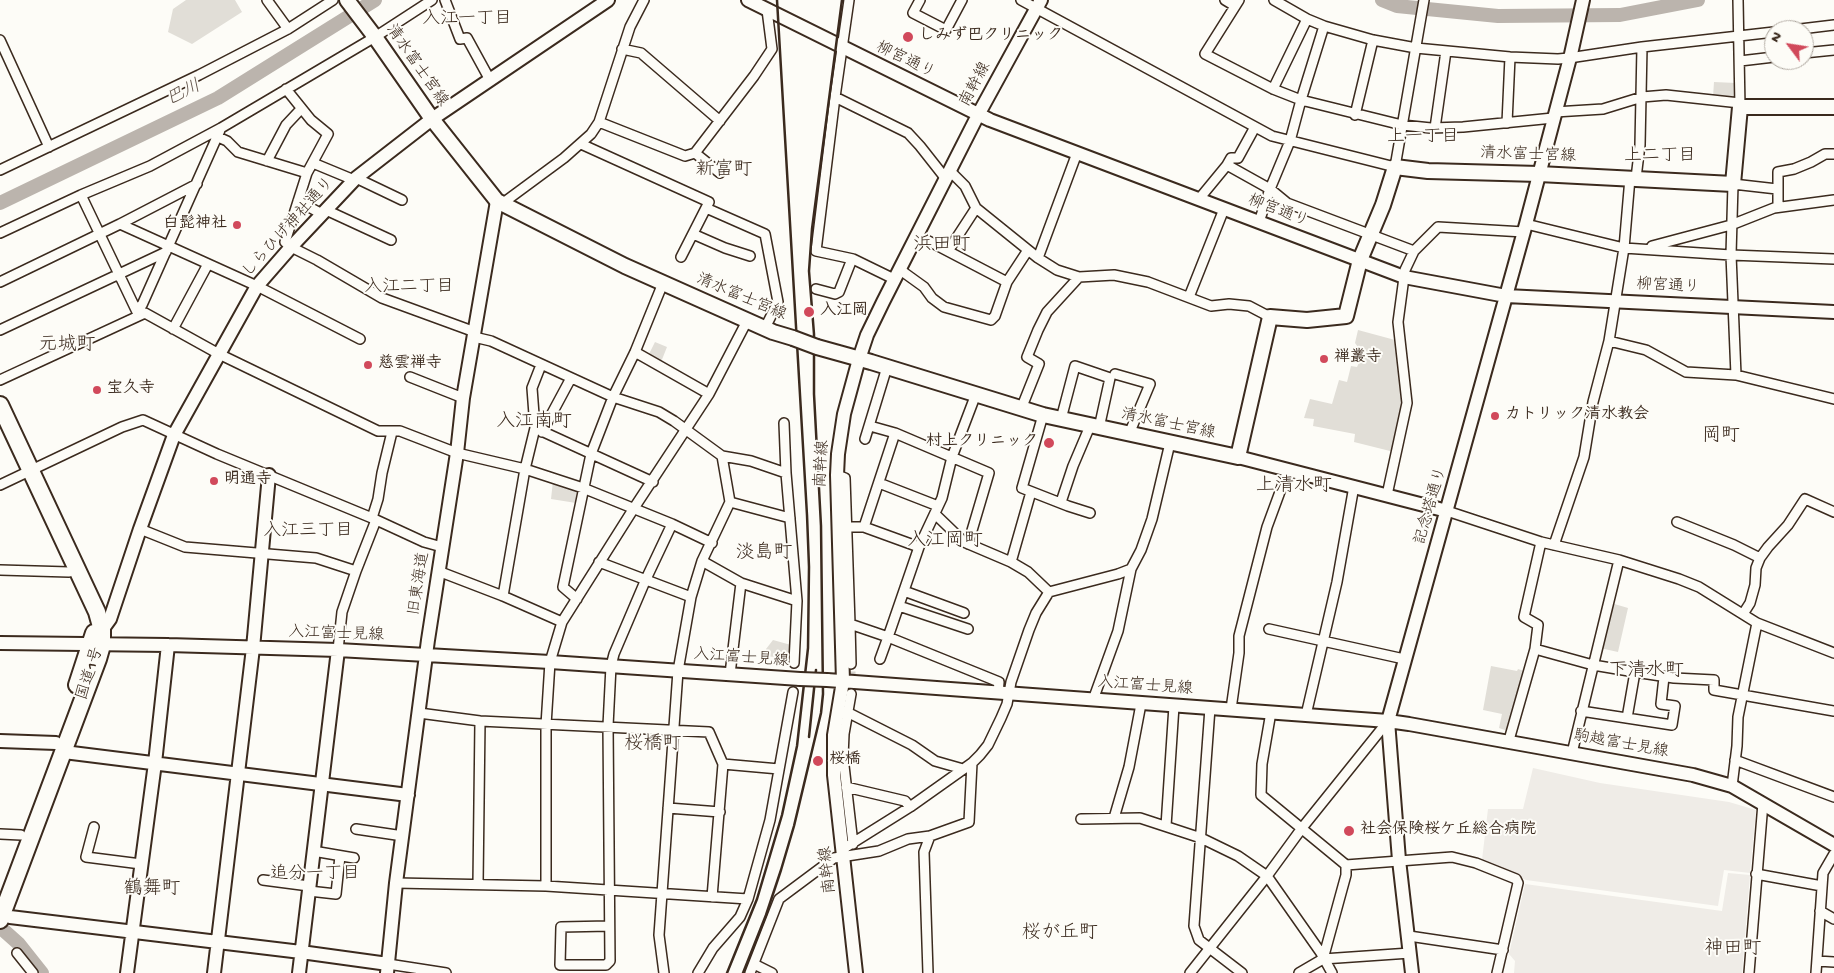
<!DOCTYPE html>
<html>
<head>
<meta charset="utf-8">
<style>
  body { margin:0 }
  #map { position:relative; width:1834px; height:973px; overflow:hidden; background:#fdfcf7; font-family:"Gochi Hand",sans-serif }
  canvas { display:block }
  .north { position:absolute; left:1764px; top:20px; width:50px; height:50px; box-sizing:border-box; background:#fdfcf7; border:1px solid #afa8a0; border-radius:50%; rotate:301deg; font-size:14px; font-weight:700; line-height:20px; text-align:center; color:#3b2a1e }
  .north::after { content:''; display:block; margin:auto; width:18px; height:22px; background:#d1495b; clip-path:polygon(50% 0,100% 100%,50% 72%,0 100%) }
</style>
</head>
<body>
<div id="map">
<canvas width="1834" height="973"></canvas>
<div class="north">N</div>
</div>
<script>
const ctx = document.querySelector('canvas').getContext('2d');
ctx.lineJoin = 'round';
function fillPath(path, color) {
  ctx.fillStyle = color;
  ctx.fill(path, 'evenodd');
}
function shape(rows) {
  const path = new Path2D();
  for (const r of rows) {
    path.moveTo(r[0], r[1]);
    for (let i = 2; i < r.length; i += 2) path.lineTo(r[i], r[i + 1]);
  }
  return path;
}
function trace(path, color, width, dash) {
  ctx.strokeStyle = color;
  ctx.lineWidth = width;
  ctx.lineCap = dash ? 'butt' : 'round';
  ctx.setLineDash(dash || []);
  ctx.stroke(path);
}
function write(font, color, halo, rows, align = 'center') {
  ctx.font = font + ' "Gochi Hand","Klee One",sans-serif';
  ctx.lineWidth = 4;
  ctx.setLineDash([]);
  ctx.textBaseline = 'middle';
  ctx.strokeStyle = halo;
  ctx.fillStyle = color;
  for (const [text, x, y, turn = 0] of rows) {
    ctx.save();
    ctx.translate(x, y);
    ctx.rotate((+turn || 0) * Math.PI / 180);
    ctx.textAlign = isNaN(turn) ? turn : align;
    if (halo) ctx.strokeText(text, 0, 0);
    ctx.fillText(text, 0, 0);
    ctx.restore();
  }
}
const built = shape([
  [1533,768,1600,783,1729,802,1756,810,1750,873,1724,870,1718,906,1526,880,1482,860,1488,809,1523,809],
  [1728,873,1750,875,1742,973,1514,973,1515,961,1509,954,1525,884,1722,911]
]);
const green = shape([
  [186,0,235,0,242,12,192,44,168,32,173,9],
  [1714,82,1736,83,1736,98,1713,97],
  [1358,330,1395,340,1403,400,1401,416,1394,452,1354,442,1355,434,1313,426,1314,419,1304,418,1310,399,1332,404,1339,380,1347,382,1351,366,1357,367,1363,354,1355,343],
  [655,342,667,347,661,362,648,356],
  [553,481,578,490,576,503,551,499],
  [1611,603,1628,608,1618,652,1600,648],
  [773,640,791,645,790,660,787,660,783,664,773,663,774,657,766,656,766,649],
  [1491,666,1517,671,1518,669,1527,672,1510,728,1505,730,1499,728,1502,714,1483,710]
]);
const river = shape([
  [1382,0,1397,6,1498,16,1620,15,1698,0],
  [0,203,218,98,375,0],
  [0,927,19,944,42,973]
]);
const streetTunnel = shape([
  [851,694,851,664]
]);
const street = shape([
  [267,0,288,29],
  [445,0,460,39,467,38,490,80],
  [849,0,835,97,816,251,853,259,894,279],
  [920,0,913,13,946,30,962,0],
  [1021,0,1272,136,1395,167,1424,0],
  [1225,0,1235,6],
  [1239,0,1205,54,1273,89,1301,100,1402,125,1431,128,1463,127,1553,118],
  [1274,0,1307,19,1324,26,1373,40,1416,48,1510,57,1558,59,1569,58,1642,47,1774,32],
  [1738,0,1740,107],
  [1792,30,1834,25],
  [0,40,49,147],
  [622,49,641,53,720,121],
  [1804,53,1834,50],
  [1740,61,1774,57],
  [286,89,311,120,328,134,307,173,285,242,291,247,317,260,382,298,475,332],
  [1273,89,1307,19],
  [835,97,908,133,920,146,946,179],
  [1555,112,1603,109,1642,97,1666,95,1740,103],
  [1355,115,1373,40],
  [599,122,685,156,695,153,754,76,772,49,767,10],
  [1507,123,1510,57],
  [1435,128,1446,51],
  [218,137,227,141,238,152,307,173],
  [581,144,709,202,681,257],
  [695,153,720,173],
  [267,161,286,125,301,109],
  [313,163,354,180],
  [1227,165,1270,189,1287,203,1414,251,1438,227,1524,232],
  [0,170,199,75,288,29,333,0],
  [950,171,965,186,976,208,1038,258,1057,270,1079,277,1114,275,1148,282,1211,306,1229,304,1249,306,1270,317],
  [356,178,402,200],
  [1636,178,1640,145,1642,47],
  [1777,189,1733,184,1731,255,1736,375,1834,399],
  [81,195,138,314],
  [1199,199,1227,165,1231,158,1238,158,1255,127],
  [298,201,322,214],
  [503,203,564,158,591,134,599,122,630,27,644,0],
  [1778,207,1778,172,1794,169,1811,162,1825,154,1834,154],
  [706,208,765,234,778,302,765,328],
  [326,210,391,240],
  [1259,222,1270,189,1290,141,1301,100,1324,26],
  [120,224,197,184],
  [1526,224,1624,248,1731,255,1834,259],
  [0,233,81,195,150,166,221,128,375,37,432,0],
  [693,234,725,248,750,256],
  [917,235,1007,282],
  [1652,246,1731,225,1774,208,1834,200],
  [948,251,976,208],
  [1038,258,1077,153],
  [899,269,924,287,932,298,944,307,991,320,995,316,1007,282,1028,250],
  [0,282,120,224,257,286,360,339],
  [816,289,835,294,839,292,852,259],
  [1189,297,1224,209],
  [136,309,142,305,221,128],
  [173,329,208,264],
  [0,330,166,252],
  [474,337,491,341,613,397,659,412,674,421,722,456,730,502,702,561,691,597,678,671,659,935,664,973],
  [1609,341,1646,350,1686,372,1736,375],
  [635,352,709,394],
  [1115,374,1150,384,1129,434],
  [410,377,463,398],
  [0,380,145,313,219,354,378,431,400,431,457,453,525,469,583,488,672,524,712,543],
  [976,394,952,457,942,498,919,547,888,637,999,682,998,693],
  [1021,409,1039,364,1027,357,1038,330,1047,312,1079,277],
  [1043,415,1022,488,1068,506,1090,513],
  [1061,419,1075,366,1110,378,1099,428],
  [784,423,786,473,797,601,794,663],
  [870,426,895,433,989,473,968,544],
  [535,428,653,482],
  [542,432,571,378],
  [865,439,887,367],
  [722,456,751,461,786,473],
  [837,475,845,478,850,624,888,637,880,659],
  [879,483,938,506],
  [0,485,122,427,143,420,217,454,372,518,424,542,442,547],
  [1387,495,1407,403,1398,322,1405,270,1414,251],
  [730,502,790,518],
  [1061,502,1073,466,1090,426],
  [1447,511,1541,542,1619,560,1679,579,1699,587,1757,623,1834,653],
  [935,514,964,542,1011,562,1028,572,1049,592],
  [372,518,378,499,382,473,392,432],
  [1677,522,1734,545,1760,558],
  [848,527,864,527,919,547],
  [864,527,895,433],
  [140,529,185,547,316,558,356,571,376,520],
  [1541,542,1524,617,1538,625,1535,649,1593,665,1635,672,1674,678,1714,680,1714,690,1834,711],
  [1554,545,1584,457,1593,402,1609,341,1624,248,1630,178],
  [702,561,741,583,797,601],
  [599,562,691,597],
  [1011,562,1031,492],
  [0,570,69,572],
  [438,571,503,596,562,622],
  [904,591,964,613],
  [503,596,525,469,535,428,532,388,541,365],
  [577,599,563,587,591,454,613,397,635,352,663,283],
  [899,606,968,629],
  [1743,614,1750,603,1755,585,1756,568,1760,558,1768,547,1788,525,1805,499,1834,512],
  [850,624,851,664],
  [1269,629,1404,659],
  [338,650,342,612,356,571],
  [730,674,741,583],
  [851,694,844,734,843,757,853,844],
  [1093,700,1118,631,1131,569],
  [1210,708,1194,926,1199,940,1242,973],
  [1231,709,1239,653,1239,636,1267,527,1288,470],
  [845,711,912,745,935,761,963,769],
  [1581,711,1672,725,1675,706,1661,704,1664,677],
  [1271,712,1262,764,1261,795,1346,865,1452,857,1476,863,1516,879,1518,883,1497,973],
  [419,713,480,721,709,732,723,764,712,897],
  [1306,715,1337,582,1354,486],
  [1627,718,1635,672],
  [1509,740,1535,649],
  [1572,753,1619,560],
  [1735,760,1834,797],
  [723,764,779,769],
  [1732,786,1737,746,1738,717,1757,623],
  [846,787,905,801,910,807],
  [668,808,720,812],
  [1114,818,1129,767,1141,704],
  [1081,819,1140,818,1201,838,1238,856,1267,876,1321,953,1332,973],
  [1166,826,1174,706],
  [94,827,86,857,141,864],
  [356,829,403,836],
  [0,834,21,835],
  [843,849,910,807,972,763,980,755,988,745,1001,718,1007,704,1011,682,1029,630,1036,613,1049,592,1118,574,1131,569,1141,550,1152,519,1170,443],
  [313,851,354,858],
  [1756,874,1822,886],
  [263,880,309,886],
  [396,883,546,886,748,899],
  [478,884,480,721],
  [546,886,546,725,550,662,562,622,634,508,709,394,747,321],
  [309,891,336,894,340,856],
  [1820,911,1834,919],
  [609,926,561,927,560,965,606,965,610,961,608,726,611,666,614,654,646,579,672,524],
  [1409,936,1503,950],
  [17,953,33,973],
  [1323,959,1346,875,1346,865],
  [1817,961,1834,962],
  [388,964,446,973],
  [754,964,772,973],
  [698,973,713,948,740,917,748,899,770,820,793,692],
  [750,973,779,899,834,858,879,851,908,839,930,836],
  [928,973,924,852,930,836,969,822,972,763],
  [1190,973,1267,876,1302,828,1388,721],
  [1299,973,1323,959,1410,953],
  [1749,973,1763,803],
  [1816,973,1823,873,1834,854]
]);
const secondary = shape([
  [748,0,990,120,1404,277,1506,296,1834,312],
  [1238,457,1447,511],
  [97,630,102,630,110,619,140,529,174,435,257,286,291,247,356,178,432,119,608,0],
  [0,643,168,645,338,650,550,662,800,679],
  [827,680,1388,721,1409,724,1693,775,1732,786,1834,845],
  [0,741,56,743],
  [64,752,408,795],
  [2,914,10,917,301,952,388,964],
  [127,973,155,763,168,645],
  [214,973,253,648,269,475],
  [299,973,338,650],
  [387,973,396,883,428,640,457,453,463,398,497,201],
  [856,973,834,775,834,735,843,681,837,475,838,454,844,414,859,359,867,335,883,302,978,115,1041,0],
  [1412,973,1399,860,1388,721,1526,224,1571,54,1583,0]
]);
const primary = shape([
  [347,0,375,37,432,119,497,201,625,266,773,332,793,338],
  [817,347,871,362,1043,415,1238,457,1270,317,1307,320,1346,316,1360,260,1383,205,1395,167,1428,171,1539,174,1733,184,1740,107,1834,107]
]);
const highway = shape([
  [0,405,97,612,102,630,102,645,98,659,0,920],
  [77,685,94,633]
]);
const rail = shape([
  [809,737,816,670],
  [727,973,757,899,782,815,797,746,808,648,809,567,807,515,777,0],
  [743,973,766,915,781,870,794,826,821,713,823,694,821,526,814,394,814,334,809,271,812,229,842,0]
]);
const secondaryBridge = shape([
  [800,679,827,680]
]);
const primaryBridge = shape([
  [793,338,817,347]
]);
const markers = [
  [908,37,6,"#d1495b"],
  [237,225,5,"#d1495b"],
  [809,312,6,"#d1495b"],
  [1324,359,5,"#d1495b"],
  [368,365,5,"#d1495b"],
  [97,390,5,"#d1495b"],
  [1495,416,5,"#d1495b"],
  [1049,443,6,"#d1495b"],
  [214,481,5,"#d1495b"],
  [818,761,6,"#d1495b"],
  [1349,831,6,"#d1495b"]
];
const poiNames = [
  ["しみず巴クリニック",919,37],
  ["白髭神社",227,225,"right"],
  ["入江岡",820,312],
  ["禅叢寺",1334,359],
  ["慈雲禅寺",378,365],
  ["宝久寺",107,390],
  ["カトリック清水教会",1505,416],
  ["村上クリニック",1038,443,"right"],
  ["明通寺",224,481],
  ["桜橋",829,761],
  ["社会保険桜ケ丘総合病院",1360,831]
];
const streetNames = [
  ["柳宮通り",905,61,26],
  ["清水富士宮線",416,66,55],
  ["南幹線",976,85,-62],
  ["清水富士宮線",1528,156,2],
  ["柳宮通り",1278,212,21],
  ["しらひげ神社通り",289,228,-48],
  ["柳宮通り",1668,287,3],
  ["清水富士宮線",741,298,23],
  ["清水富士宮線",1168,425,12],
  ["南幹線",823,464,-87],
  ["記念塔通り",1432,506,-74],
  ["旧東海道",420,584,-81],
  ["入江富士見線",336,635,2],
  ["入江富士見線",741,659,4],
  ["国道1号",91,674,-72],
  ["入江富士見線",1145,687,4],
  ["駒越富士見線",1621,745,10],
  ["南幹線",829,870,-96]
];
const neighbourhoodNames = [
  ["入江一丁目",467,20],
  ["上一丁目",1423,138],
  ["上二丁目",1660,157],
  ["入江二丁目",409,288],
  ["入江三丁目",308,532],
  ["追分一丁目",315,875]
];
const waterNames = [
  ["巴川",184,94,-26]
];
const quarterNames = [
  ["新富町",724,171],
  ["浜田町",942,246],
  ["元城町",67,346],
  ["入江南町",534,423],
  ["岡町",1721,437],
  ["上清水町",1294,487],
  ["入江岡町",945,542],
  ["淡島町",764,554],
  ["下清水町",1646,672],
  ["桜橋町",653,745],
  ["鶴舞町",152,890],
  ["桜が丘町",1060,934],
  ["神田町",1733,950]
];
fillPath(built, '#efece7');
fillPath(green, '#e1ded7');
trace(river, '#bbb4ad', 14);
trace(streetTunnel, '#d6d2cc', 9, [9, 4.5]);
trace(street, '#3b2a1e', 12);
trace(secondary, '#3b2a1e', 16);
trace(primary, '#3b2a1e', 18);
trace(highway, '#3b2a1e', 20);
trace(street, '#fdfcf7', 9);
trace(secondary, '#fdfcf7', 12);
trace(primary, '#fdfcf7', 14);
trace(highway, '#fdfcf7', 16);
trace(rail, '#3b2a1e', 2.5);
trace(secondaryBridge, '#3b2a1e', 16, []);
trace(primaryBridge, '#3b2a1e', 18, []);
trace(secondaryBridge, '#fdfcf7', 12);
trace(primaryBridge, '#fdfcf7', 14);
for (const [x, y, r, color] of markers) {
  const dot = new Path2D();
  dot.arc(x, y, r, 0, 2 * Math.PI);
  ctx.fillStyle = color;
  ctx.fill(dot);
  trace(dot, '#fdfcf7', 2);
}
write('bold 16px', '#3b2a1e', '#fdfcf7', poiNames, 'left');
write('16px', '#3b2a1e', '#fdfcf7', streetNames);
write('18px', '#3b2a1e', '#fdfcf7', neighbourhoodNames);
write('italic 18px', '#615349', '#fdfcf7', waterNames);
write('19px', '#3b2a1e', '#fdfcf7', quarterNames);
</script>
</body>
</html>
